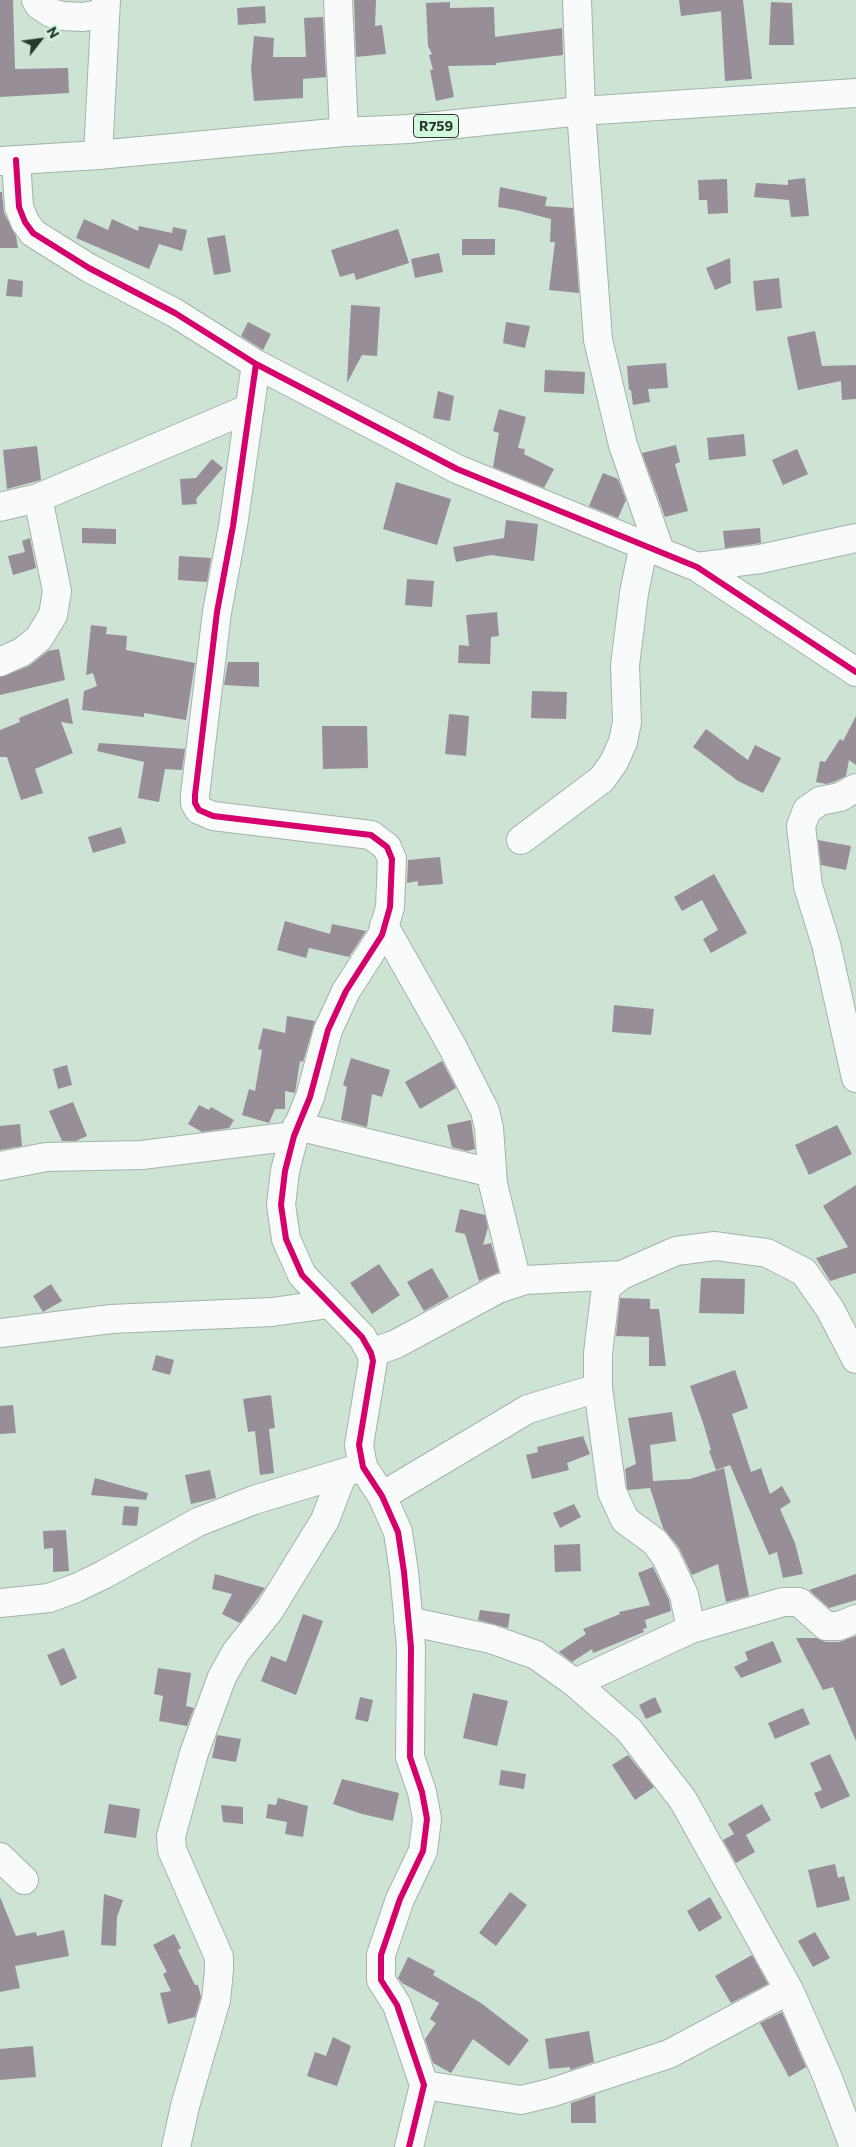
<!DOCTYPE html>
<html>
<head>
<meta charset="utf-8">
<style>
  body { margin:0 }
  #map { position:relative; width:856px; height:2147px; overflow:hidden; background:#cde3d4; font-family:Commissioner,sans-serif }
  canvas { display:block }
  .north { position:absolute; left:15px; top:15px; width:50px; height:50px; -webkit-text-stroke:4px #d2f8de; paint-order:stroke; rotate:60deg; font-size:14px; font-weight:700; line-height:20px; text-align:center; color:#29372d }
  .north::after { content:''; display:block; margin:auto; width:18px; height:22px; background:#29372d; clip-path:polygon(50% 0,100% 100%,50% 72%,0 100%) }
</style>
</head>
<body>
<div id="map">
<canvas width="856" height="2147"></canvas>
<div class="north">N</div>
</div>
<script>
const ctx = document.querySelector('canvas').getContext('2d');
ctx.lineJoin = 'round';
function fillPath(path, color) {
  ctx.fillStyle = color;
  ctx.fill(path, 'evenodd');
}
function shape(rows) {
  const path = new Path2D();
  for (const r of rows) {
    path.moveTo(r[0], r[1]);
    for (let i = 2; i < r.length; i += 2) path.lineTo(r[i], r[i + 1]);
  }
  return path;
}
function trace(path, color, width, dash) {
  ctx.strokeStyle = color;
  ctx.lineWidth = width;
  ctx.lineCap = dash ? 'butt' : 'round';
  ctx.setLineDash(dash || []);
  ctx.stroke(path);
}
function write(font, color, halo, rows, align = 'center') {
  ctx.font = font + ' Commissioner,sans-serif';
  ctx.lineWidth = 5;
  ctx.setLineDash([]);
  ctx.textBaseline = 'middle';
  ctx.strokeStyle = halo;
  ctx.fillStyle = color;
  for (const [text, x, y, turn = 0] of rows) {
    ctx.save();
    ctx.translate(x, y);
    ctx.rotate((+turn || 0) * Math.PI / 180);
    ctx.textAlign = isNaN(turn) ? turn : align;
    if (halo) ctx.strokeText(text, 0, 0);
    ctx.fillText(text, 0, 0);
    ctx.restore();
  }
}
const building = shape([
  [0,0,13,0,15,69,68,68,69,93,0,97],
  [354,0,376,0,375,26,382,25,386,54,356,57],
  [679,0,743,0,752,79,725,81,721,11,681,16],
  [450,2,450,8,494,7,495,37,562,28,563,55,496,63,496,65,448,66,454,97,436,101,430,70,433,70,429,55,432,54,428,46,426,3],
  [771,2,792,3,794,45,769,45],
  [265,6,266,23,238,25,237,8],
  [323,17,326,77,303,79,303,98,254,101,251,69,254,36,274,38,273,57,306,57,304,18],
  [805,178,809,216,791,217,789,200,754,197,756,183,788,185,788,180],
  [727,179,728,213,708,214,707,200,699,200,698,180],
  [500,187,547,197,545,206,573,208,579,293,549,290,555,242,550,242,551,219,516,210,498,207],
  [0,192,2,192,4,213,16,236,18,248,0,248],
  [84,219,108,230,112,219,138,231,139,226,172,233,173,227,187,230,182,251,159,244,149,269,76,238],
  [398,229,409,263,356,280,354,273,340,277,331,250],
  [225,235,231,272,214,275,207,238],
  [462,239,495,239,495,255,462,255],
  [439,253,443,272,415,278,411,259],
  [730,258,731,283,715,290,706,268],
  [779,278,782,308,756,311,753,281],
  [8,279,23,281,22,297,6,296],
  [351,305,380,307,377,356,362,355,347,383],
  [248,322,271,334,263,350,241,336],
  [506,322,530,326,525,348,503,343],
  [815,331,822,366,856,365,856,399,842,400,841,381,798,390,787,337],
  [666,363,668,388,648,389,650,402,633,405,631,390,629,390,627,366],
  [545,370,585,372,584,394,544,392],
  [438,391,454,396,450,421,433,418],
  [499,409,526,417,518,448,525,449,524,454,554,469,544,488,493,467,499,433,493,431],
  [744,434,746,456,709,460,707,438],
  [676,445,680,462,675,464,688,511,665,517,642,453],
  [37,446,41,480,7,489,3,450],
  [797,449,808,474,783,485,772,460],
  [212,459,223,468,196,499,197,504,182,505,180,479,196,478],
  [603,473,618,479,626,500,618,518,589,506],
  [396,482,451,499,437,545,383,529],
  [506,520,538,524,534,561,491,555,456,562,453,547,504,538],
  [82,528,116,529,116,544,82,543],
  [760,528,761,543,725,548,723,531],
  [30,538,36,568,13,575,8,556,25,552,22,541],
  [179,556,211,558,207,582,178,580],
  [407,579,434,581,432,607,405,605],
  [497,612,499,636,491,637,490,664,458,663,459,645,469,646,466,615],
  [91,625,107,627,106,634,127,636,126,650,195,663,186,720,144,713,144,717,82,710,84,691,97,686,93,673,86,675],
  [59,649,65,680,0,695,0,677,29,666,48,651],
  [228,662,259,662,259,687,224,685],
  [532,691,567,692,566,719,531,718],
  [68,698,73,724,61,722,73,753,35,769,43,793,21,800,7,757,0,757,0,730,20,722,19,718],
  [449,714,469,716,466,756,445,754],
  [856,716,856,765,849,760,846,776,834,782,826,784,816,782,820,761,825,762,840,739,843,741],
  [322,726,367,726,368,768,323,769],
  [706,729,748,760,755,745,781,758,763,793,738,781,693,747],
  [99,743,185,749,182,770,165,769,159,802,138,798,144,762,97,751],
  [121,827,126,843,93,853,88,837],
  [818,840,851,846,846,870,821,865],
  [440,857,443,884,418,886,418,881,407,883,408,860],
  [714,874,747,933,711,953,703,939,718,930,702,900,682,911,674,897],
  [285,921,330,934,332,924,366,931,349,957,309,948,306,958,277,950],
  [614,1005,654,1009,651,1035,612,1032],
  [287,1016,315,1021,303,1062,300,1061,295,1093,285,1091,285,1109,275,1109,269,1123,242,1115,249,1089,255,1091,262,1050,258,1049,263,1028,285,1033],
  [351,1058,390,1070,382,1097,372,1094,367,1127,341,1120,347,1087,343,1085],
  [442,1061,456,1088,420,1109,405,1082],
  [67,1065,72,1085,58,1089,53,1069],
  [73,1102,87,1136,76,1141,62,1141,49,1111],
  [199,1105,209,1110,211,1107,234,1120,229,1128,202,1132,188,1124],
  [471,1120,475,1149,467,1151,452,1147,447,1125],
  [20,1124,22,1146,0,1150,0,1126],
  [837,1125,852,1154,809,1175,795,1145],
  [856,1185,856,1273,830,1281,816,1258,848,1247,823,1206],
  [460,1209,485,1215,488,1227,483,1245,491,1243,499,1272,479,1281,465,1234,455,1232],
  [379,1264,400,1295,372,1314,350,1283],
  [432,1268,449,1297,424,1311,407,1282],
  [701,1278,745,1279,744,1314,699,1313],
  [51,1284,62,1301,43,1312,33,1296],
  [620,1298,650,1299,650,1309,659,1309,666,1366,649,1366,649,1337,616,1336],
  [156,1355,174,1360,170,1375,152,1370],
  [735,1370,748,1408,732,1414,751,1472,761,1468,770,1494,782,1486,791,1502,780,1509,795,1543,803,1574,783,1578,777,1552,769,1555,730,1465,716,1470,709,1451,711,1450,704,1426,690,1386],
  [271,1395,275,1428,269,1429,274,1473,260,1475,255,1431,248,1432,243,1399],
  [13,1405,16,1433,0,1434,0,1406],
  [672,1412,676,1441,650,1445,653,1481,690,1479,724,1468,749,1596,726,1602,718,1564,692,1575,679,1548,663,1528,650,1488,628,1490,627,1488,625,1469,636,1464,628,1418],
  [583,1436,590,1454,567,1463,569,1470,532,1479,526,1455,538,1452,537,1447],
  [210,1470,216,1498,191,1504,185,1475],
  [95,1478,148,1493,146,1500,91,1495],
  [574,1504,581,1517,560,1528,553,1513],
  [124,1506,139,1507,137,1526,122,1525],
  [66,1530,69,1571,53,1572,53,1548,44,1549,43,1531],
  [580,1544,581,1571,555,1572,554,1545],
  [653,1567,669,1600,671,1611,645,1620,647,1628,643,1629,644,1632,593,1653,592,1649,572,1662,559,1652,586,1634,583,1629,620,1614,619,1612,650,1605,638,1573],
  [215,1574,265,1588,240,1623,222,1614,232,1594,212,1589],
  [856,1574,856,1600,829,1608,809,1590],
  [480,1610,510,1614,508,1628,478,1620],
  [303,1614,323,1621,296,1695,261,1681,271,1656,286,1662],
  [856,1636,856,1741,833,1687,823,1690,796,1638,816,1638,826,1642,839,1642],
  [773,1641,782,1662,741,1678,734,1667,748,1660,745,1652],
  [64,1648,77,1678,61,1686,47,1655],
  [158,1668,191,1673,186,1706,194,1708,187,1726,159,1721,163,1696,154,1694],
  [473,1693,508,1701,497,1746,463,1738],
  [360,1697,373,1700,368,1722,355,1719],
  [655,1697,662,1712,646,1719,639,1705],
  [803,1708,810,1724,775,1739,768,1723],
  [217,1735,241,1739,236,1762,212,1758],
  [830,1754,850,1796,821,1809,814,1793,822,1790,810,1763],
  [628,1755,654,1787,635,1800,612,1765],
  [501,1770,526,1774,524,1789,499,1785],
  [342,1779,399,1793,393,1821,362,1814,333,1804],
  [278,1798,308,1806,303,1837,285,1834,287,1822,266,1818,268,1804,276,1805],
  [109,1804,140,1809,136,1838,104,1833],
  [762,1804,771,1820,746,1835,755,1852,736,1863,723,1840,734,1834,728,1824],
  [221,1805,243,1807,243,1824,223,1822],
  [835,1864,838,1878,844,1876,850,1900,817,1908,808,1870],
  [510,1892,527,1905,496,1946,479,1933],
  [104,1894,123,1900,117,1917,116,1946,101,1945],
  [0,1897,16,1936,36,1932,37,1936,64,1930,69,1956,15,1966,20,1988,0,1992],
  [710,1897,722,1918,699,1932,687,1911],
  [815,1932,830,1958,813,1967,798,1941],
  [174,1934,181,1948,178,1950,195,1985,198,1985,201,1997,195,2017,168,2024,160,1993,171,1991,163,1974,167,1972,153,1945],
  [752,1955,768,1984,731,2003,715,1976],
  [408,1957,435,1971,433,1975,481,2003,529,2040,509,2066,473,2039,451,2073,433,2063,425,2039,436,2023,430,2019,439,2003,402,1983,398,1978],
  [782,2012,806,2067,789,2077,760,2023],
  [589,2031,594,2062,570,2070,570,2067,549,2069,545,2039],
  [333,2037,351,2046,337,2086,307,2076,315,2052,326,2056],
  [33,2046,36,2077,0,2080,0,2049],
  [595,2095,596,2123,571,2123,571,2103]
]);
const minor = shape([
  [36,0,39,5,51,13,63,16,83,17,105,13],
  [338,0,344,132],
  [577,0,581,111,598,340,623,445,660,551],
  [98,155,106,0],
  [16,160,19,207,25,222,33,233,89,268,175,313,256,364,457,469,697,567,856,672],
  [256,364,233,526,217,612,195,795,195,803,199,810,213,816,371,835,387,847,392,859,390,907,382,935,346,991,328,1030,310,1097,294,1136,285,1171,281,1205,286,1239,302,1275,362,1337,371,1353,373,1361,359,1445,363,1467,382,1496,398,1532,404,1572,411,1647,410,1757,422,1792,427,1819,423,1851,400,1899,381,1955,381,1980,397,2005,424,2085,409,2147],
  [0,507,38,498,250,408],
  [697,567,760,559,856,538],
  [0,662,22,652,39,638,53,615,57,591,38,498],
  [856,788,840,797,820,801,807,810,801,826,808,886,826,944,856,1078],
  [521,840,602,779,614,762,623,742,627,722,625,665,634,593,644,544],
  [384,926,452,1046,485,1111,489,1128,493,1184,517,1282],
  [297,1126,492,1173],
  [0,1166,46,1157,142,1155,294,1136],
  [0,1333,111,1319,272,1312,329,1304],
  [371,1353,396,1344,498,1289,525,1280,622,1275],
  [382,1496,528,1409,598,1388],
  [0,1603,49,1598,76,1588,103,1575,198,1522,254,1500,356,1469],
  [408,1621,491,1639,536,1655,575,1683,629,1730,683,1800,789,1990,827,2076,854,2147],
  [691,1629,684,1595,666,1557,655,1542,625,1520,612,1492,598,1388,598,1353,606,1287,622,1275,676,1251,715,1246,767,1253,804,1272,830,1309,856,1359],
  [575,1683,691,1629,783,1602,799,1602,826,1626,839,1626,856,1619],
  [0,1857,24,1880],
  [424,2085,521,2100,550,2093,669,2054,789,1990],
  [176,2147,185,2106,216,2000,219,1970,219,1957,172,1850,171,1836,194,1753,222,1677,236,1652,269,1611,325,1520,343,1473]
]);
const major = shape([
  [0,161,98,155,344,132,408,129,581,111,856,93]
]);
const cycleway = shape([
  [16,160,19,207,25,222,33,233,89,268,175,313,256,364,457,469,697,567,856,672],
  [256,364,233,526,217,612,195,795,195,803,199,810,213,816,371,835,387,847,392,859,390,907,382,935,346,991,328,1030,310,1097,294,1136,285,1171,281,1205,286,1239,302,1275,362,1337,371,1353,373,1361,359,1445,363,1467,382,1496,398,1532,404,1572,411,1647,410,1757,422,1792,427,1819,423,1851,400,1899,381,1955,381,1980,397,2005,424,2085,409,2147]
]);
const shields = [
  [436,126,45]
];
const shieldNames = [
  ["R759",436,126]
];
fillPath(building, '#988e98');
trace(minor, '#a3b4a8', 30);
trace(major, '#a3b4a8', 30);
trace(minor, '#f8fbf9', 28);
trace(major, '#f8fbf9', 28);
trace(cycleway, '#d6006c', 6);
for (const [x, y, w] of shields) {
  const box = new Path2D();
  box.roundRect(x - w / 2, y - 11.5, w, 23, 4);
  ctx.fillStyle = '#d2f8de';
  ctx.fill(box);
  trace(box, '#29372d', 1);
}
write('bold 14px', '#29372d', null, shieldNames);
</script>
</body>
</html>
